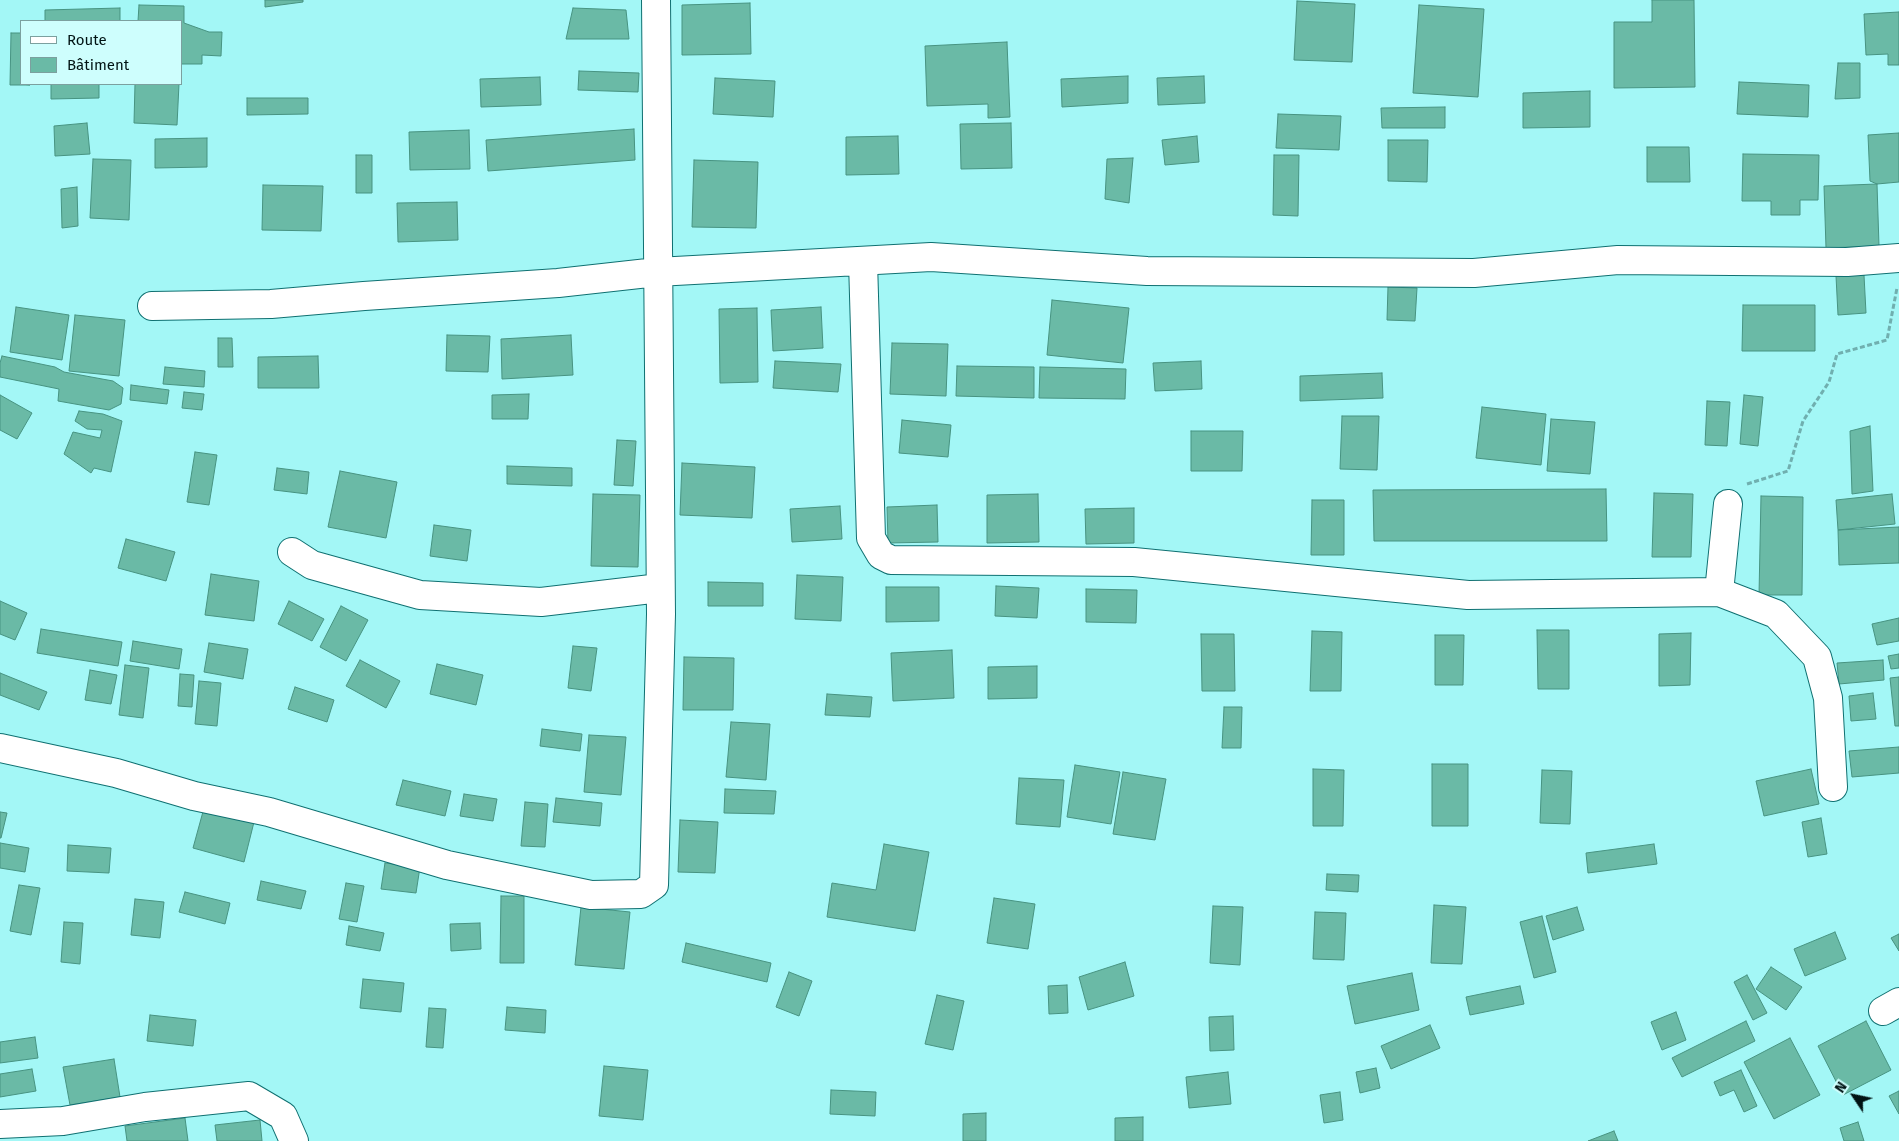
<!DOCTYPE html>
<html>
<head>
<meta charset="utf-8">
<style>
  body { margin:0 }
  #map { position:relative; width:1899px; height:1141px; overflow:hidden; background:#a3f7f6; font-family:"Fira Sans",sans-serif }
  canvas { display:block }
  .legend { position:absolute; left:20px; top:20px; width:162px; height:65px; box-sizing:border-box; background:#cefefd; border:1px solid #7ca09f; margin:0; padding:6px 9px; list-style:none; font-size:15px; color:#001313 }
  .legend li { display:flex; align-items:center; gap:10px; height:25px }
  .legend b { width:25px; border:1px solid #7ca09f }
  .north { position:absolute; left:1829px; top:1071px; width:50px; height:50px; -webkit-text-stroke:4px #cefefd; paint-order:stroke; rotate:304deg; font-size:14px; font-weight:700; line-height:20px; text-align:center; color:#001313 }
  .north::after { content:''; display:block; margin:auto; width:18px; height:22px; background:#001313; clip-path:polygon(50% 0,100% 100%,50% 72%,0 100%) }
</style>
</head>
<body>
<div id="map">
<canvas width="1899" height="1141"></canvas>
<ul class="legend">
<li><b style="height:6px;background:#fff"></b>Route</li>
<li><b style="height:14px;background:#6abaa6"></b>Bâtiment</li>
</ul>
<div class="north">N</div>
</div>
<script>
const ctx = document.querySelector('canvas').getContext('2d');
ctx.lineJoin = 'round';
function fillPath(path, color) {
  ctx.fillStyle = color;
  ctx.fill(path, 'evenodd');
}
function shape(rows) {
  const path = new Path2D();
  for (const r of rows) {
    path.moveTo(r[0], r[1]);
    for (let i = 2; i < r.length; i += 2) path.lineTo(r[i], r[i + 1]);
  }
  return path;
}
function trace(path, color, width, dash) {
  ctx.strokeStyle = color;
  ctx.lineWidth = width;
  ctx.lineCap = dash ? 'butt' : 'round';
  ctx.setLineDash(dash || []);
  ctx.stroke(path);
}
const building = shape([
  [265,0,303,0,303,2,265,7,265,0],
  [1652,0,1694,0,1695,87,1614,88,1614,22,1652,22,1652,0],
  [1297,1,1355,4,1352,62,1294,60,1297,1],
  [750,3,751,54,682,55,682,5,750,3],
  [139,5,184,6,184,23,209,32,222,32,221,56,202,55,202,64,181,64,181,21,138,21,139,5],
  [1419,5,1484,9,1478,97,1413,93,1419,5],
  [120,8,120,21,45,21,45,10,120,8],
  [573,8,626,10,629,39,566,39,573,8],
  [1899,12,1899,65,1888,65,1888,54,1866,55,1864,14,1899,12],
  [11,33,21,33,21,84,30,85,10,85,11,33],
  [1007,42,1010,117,988,118,988,104,927,106,925,46,1007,42],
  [1838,63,1860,63,1860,98,1835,99,1838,63],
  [579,71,639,73,638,92,578,90,579,71],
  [1128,76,1128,103,1062,107,1061,79,1128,76],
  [1204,76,1205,103,1158,105,1157,78,1204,76],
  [540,77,541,105,481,107,480,79,540,77],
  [715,78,775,81,773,117,713,114,715,78],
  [1739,82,1809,85,1808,117,1737,114,1739,82],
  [51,84,99,84,99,98,51,99,51,84],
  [135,84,179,84,177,125,134,123,135,84],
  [1590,91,1590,127,1523,128,1523,93,1590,91],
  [247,98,308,98,308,114,247,115,247,98],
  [1445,107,1445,128,1382,128,1381,108,1445,107],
  [1278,114,1341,116,1339,150,1276,148,1278,114],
  [87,123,90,154,55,156,54,126,87,123],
  [1011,123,1012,168,961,169,960,124,1011,123],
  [634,129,635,160,488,171,486,140,634,129],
  [469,130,470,169,410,170,409,132,469,130],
  [1899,133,1899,182,1877,184,1870,181,1868,135,1899,133],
  [898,136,899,174,846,175,846,137,898,136],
  [1197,136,1199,162,1165,165,1162,140,1197,136],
  [207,138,207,167,155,168,155,139,207,138],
  [1388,140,1428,140,1427,182,1388,181,1388,140],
  [1647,147,1689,147,1690,182,1647,182,1647,147],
  [1743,154,1819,155,1818,200,1800,200,1800,215,1771,215,1771,201,1742,201,1743,154],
  [356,155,372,155,372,193,356,193,356,155],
  [1274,155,1299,155,1298,216,1273,215,1274,155],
  [1133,158,1129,203,1105,199,1107,159,1133,158],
  [93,159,131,160,129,220,90,218,93,159],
  [694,160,758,162,756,228,692,227,694,160],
  [1877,184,1879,246,1826,248,1824,186,1877,184],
  [263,185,323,186,321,231,262,230,263,185],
  [77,187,78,226,62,228,61,189,77,187],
  [457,202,458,240,398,242,397,203,457,202],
  [1864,275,1866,313,1838,315,1836,276,1864,275],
  [1388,287,1417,288,1415,321,1387,320,1388,287],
  [1052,300,1129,308,1123,363,1047,355,1052,300],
  [1743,305,1815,305,1815,351,1742,351,1743,305],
  [16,307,69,315,62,360,10,352,16,307],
  [821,307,823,348,773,351,771,310,821,307],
  [757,308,758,382,720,383,719,309,757,308],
  [75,315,125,320,119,376,69,371,75,315],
  [447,335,490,336,488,372,446,371,447,335],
  [571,335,573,375,502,379,501,339,571,335],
  [218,338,232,338,233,367,218,367,218,338],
  [892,343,948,344,946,396,890,394,892,343],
  [2,356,55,367,64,372,113,381,123,388,121,404,109,410,58,401,59,389,0,377,0,363,2,356],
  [318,356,319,388,258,388,258,357,318,356],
  [775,361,841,364,838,392,773,388,775,361],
  [1201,361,1202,389,1155,391,1153,363,1201,361],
  [957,366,1034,367,1034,398,956,396,957,366],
  [165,367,205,371,204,387,163,384,165,367],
  [1040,367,1126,369,1125,399,1039,398,1040,367],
  [1382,373,1383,398,1300,401,1300,376,1382,373],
  [131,385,169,390,167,404,130,400,131,385],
  [184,392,204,394,202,410,182,408,184,392],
  [529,394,528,419,492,419,492,395,529,394],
  [0,395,32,413,17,439,0,430,0,395],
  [1744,395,1763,397,1758,446,1740,444,1744,395],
  [1707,401,1730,402,1727,446,1705,445,1707,401],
  [1482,407,1546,414,1541,465,1476,458,1482,407],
  [79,411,103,414,122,421,111,472,94,468,91,473,64,454,73,432,100,438,102,430,87,429,75,421,79,411],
  [1342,416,1379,416,1377,470,1340,469,1342,416],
  [1551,419,1595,422,1590,474,1547,471,1551,419],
  [902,420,951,425,948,457,899,453,902,420],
  [1870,426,1873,491,1852,494,1850,431,1870,426],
  [1191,431,1243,431,1242,471,1191,471,1191,431],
  [617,440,636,441,633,486,614,485,617,440],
  [195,452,217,455,209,505,187,502,195,452],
  [682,463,755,467,752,518,680,515,682,463],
  [507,466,572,468,572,486,507,484,507,466],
  [277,468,309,472,307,494,274,490,277,468],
  [340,471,397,482,386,538,328,527,340,471],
  [1606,489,1607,541,1374,541,1373,490,1606,489],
  [1654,493,1693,494,1691,557,1652,557,1654,493],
  [593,494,640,495,638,567,591,566,593,494],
  [1038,494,1039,542,987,543,987,495,1038,494],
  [1892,494,1895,524,1838,530,1836,500,1892,494],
  [1761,496,1803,497,1802,595,1759,595,1761,496],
  [1312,500,1344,500,1344,555,1311,555,1312,500],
  [937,505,938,542,888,543,887,507,937,505],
  [840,506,842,539,792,542,790,509,840,506],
  [1134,508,1134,543,1086,544,1085,509,1134,508],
  [434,525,471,530,467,561,430,556,434,525],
  [1899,527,1899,563,1839,565,1838,530,1899,527],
  [126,539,175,552,166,581,118,568,126,539],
  [211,574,259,581,254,621,205,615,211,574],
  [797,575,843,577,841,621,795,619,797,575],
  [708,582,763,583,763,606,708,606,708,582],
  [996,586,1039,588,1037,618,995,616,996,586],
  [886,587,939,587,939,621,886,622,886,587],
  [1086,589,1137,590,1136,623,1086,622,1086,589],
  [0,601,27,613,15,640,0,634,0,601],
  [289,601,324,619,312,641,278,624,289,601],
  [341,606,368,620,346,661,320,647,341,606],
  [1899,618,1899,641,1877,645,1872,624,1899,618],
  [41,629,122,642,118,666,37,653,41,629],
  [1537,630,1569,630,1569,689,1538,689,1537,630],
  [1312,631,1342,632,1341,691,1310,691,1312,631],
  [1691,633,1690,685,1659,686,1659,634,1691,633],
  [1201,634,1234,634,1235,691,1202,691,1201,634],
  [1435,635,1464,635,1463,685,1435,685,1435,635],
  [133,641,182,649,179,669,130,661,133,641],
  [209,643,248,649,243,679,204,672,209,643],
  [573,646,597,648,591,691,568,688,573,646],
  [952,650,954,698,893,701,891,653,952,650],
  [1899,654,1899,668,1891,669,1888,656,1899,654],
  [684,657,734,658,733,710,683,710,684,657],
  [360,660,400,681,386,708,346,686,360,660],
  [1883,660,1884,680,1839,684,1837,663,1883,660],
  [437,664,483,675,476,705,430,694,437,664],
  [125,665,149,668,143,718,119,715,125,665],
  [1037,666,1037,698,988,699,988,667,1037,666],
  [90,670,117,675,111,704,85,700,90,670],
  [0,673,47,692,39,710,0,695,0,673],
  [180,674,194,675,192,707,178,706,180,674],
  [1899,677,1899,726,1895,726,1890,678,1899,677],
  [199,681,221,683,217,726,195,724,199,681],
  [295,687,334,700,327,722,288,709,295,687],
  [1873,693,1876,719,1851,721,1849,696,1873,693],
  [827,694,872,697,870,717,825,715,827,694],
  [1224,707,1242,707,1241,748,1222,748,1224,707],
  [731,722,770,724,766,780,726,777,731,722],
  [542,729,582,734,580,751,540,746,542,729],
  [589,735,626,737,621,795,584,792,589,735],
  [1899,747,1899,773,1852,777,1849,751,1899,747],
  [1432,764,1468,764,1468,826,1432,826,1432,764],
  [1075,765,1120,772,1111,824,1067,817,1075,765],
  [1313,769,1344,770,1343,826,1313,826,1313,769],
  [1811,769,1819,804,1764,816,1756,781,1811,769],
  [1542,770,1572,771,1570,824,1540,823,1542,770],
  [1123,772,1166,779,1155,840,1113,834,1123,772],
  [1019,778,1064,780,1060,827,1016,824,1019,778],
  [403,780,451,791,445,816,396,805,403,780],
  [725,789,776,791,774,814,724,813,725,789],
  [464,794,497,799,493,821,460,816,464,794],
  [556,798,602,803,600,826,553,822,556,798],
  [525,802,548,804,545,847,521,846,525,802],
  [204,808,254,822,244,862,193,848,204,808],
  [0,812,7,813,1,838,0,838,0,812],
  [1821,818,1827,854,1808,857,1802,822,1821,818],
  [680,820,718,822,715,873,678,872,680,820],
  [0,843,29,848,25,872,0,868,0,843],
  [884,844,929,852,915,931,827,917,832,883,876,890,884,844],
  [1654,844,1657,864,1588,873,1586,853,1654,844],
  [68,845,111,848,109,873,67,871,68,845],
  [385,863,420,867,416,893,381,889,385,863],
  [1327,874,1359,875,1358,892,1326,890,1327,874],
  [261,881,306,891,301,909,257,900,261,881],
  [346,883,364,886,357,922,339,919,346,883],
  [19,885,40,888,31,935,10,931,19,885],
  [185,892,230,903,225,924,179,912,185,892],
  [501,896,524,896,524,963,500,963,501,896],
  [994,898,1035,904,1028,949,987,943,994,898],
  [135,899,164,902,160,938,131,935,135,899],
  [1434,905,1466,907,1462,964,1431,963,1434,905],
  [1213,906,1243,907,1240,965,1210,963,1213,906],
  [581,907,630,912,624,969,575,965,581,907],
  [1577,907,1584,930,1553,940,1546,916,1577,907],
  [1315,912,1346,913,1344,960,1313,959,1315,912],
  [1542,916,1556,972,1534,978,1520,922,1542,916],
  [64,922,83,923,80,964,61,962,64,922],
  [480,923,481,949,451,951,450,924,480,923],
  [349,926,384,933,380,951,346,945,349,926],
  [1835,932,1846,959,1805,976,1794,949,1835,932],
  [1899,934,1899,951,1891,938,1899,934],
  [686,943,771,963,767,982,682,962,686,943],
  [1125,962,1134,996,1088,1010,1079,977,1125,962],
  [1771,967,1802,987,1786,1010,1756,989,1771,967],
  [789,972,812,981,799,1016,776,1007,789,972],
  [1412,973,1419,1010,1355,1024,1347,986,1412,973],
  [1747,975,1767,1013,1753,1020,1734,982,1747,975],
  [363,979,404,983,401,1012,360,1008,363,979],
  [1067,985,1068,1013,1049,1014,1048,986,1067,985],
  [1520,986,1524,1004,1470,1015,1466,997,1520,986],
  [937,995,964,1001,953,1050,925,1044,937,995],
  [507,1007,546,1010,545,1033,505,1030,507,1007],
  [429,1008,446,1009,443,1048,426,1047,429,1008],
  [1676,1012,1686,1040,1662,1050,1651,1022,1676,1012],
  [150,1015,196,1020,193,1046,147,1041,150,1015],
  [1233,1016,1234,1050,1210,1051,1209,1017,1233,1016],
  [1746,1021,1755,1041,1682,1077,1672,1058,1746,1021],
  [1866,1021,1891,1070,1843,1095,1818,1046,1866,1021],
  [1430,1025,1440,1048,1391,1069,1381,1046,1430,1025],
  [35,1037,38,1058,0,1063,0,1042,35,1037],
  [1790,1038,1820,1095,1774,1119,1744,1062,1790,1038],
  [114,1059,120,1097,70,1105,63,1067,114,1059],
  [604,1066,648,1070,643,1120,599,1116,604,1066],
  [1376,1068,1380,1088,1360,1093,1356,1072,1376,1068],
  [32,1069,36,1091,0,1097,0,1074,32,1069],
  [1741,1070,1757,1106,1744,1112,1734,1090,1720,1096,1714,1082,1741,1070],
  [1228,1072,1231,1104,1189,1108,1186,1077,1228,1072],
  [831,1090,876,1092,875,1116,830,1114,831,1090],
  [1899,1091,1899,1114,1889,1096,1899,1091],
  [1340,1092,1343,1120,1324,1123,1320,1095,1340,1092],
  [986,1113,986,1141,963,1141,963,1114,986,1113],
  [1143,1117,1143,1141,1115,1141,1115,1118,1143,1117],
  [185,1118,188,1141,127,1141,125,1126,185,1118],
  [260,1120,262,1141,217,1141,215,1125,260,1120],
  [1858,1122,1864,1141,1844,1141,1840,1128,1858,1122],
  [1614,1131,1618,1141,1588,1141,1614,1131]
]);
const path = shape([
  [1747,484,1788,471,1803,421,1829,382,1837,354,1887,340,1897,288]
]);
const minor = shape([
  [863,261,871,538,881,555,891,560,1134,562,1468,595,1719,592,1776,614,1817,657,1828,698,1833,787],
  [152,306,271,304,364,296,558,283,657,272,931,257,1147,271,1474,273,1618,260,1847,262,1899,258],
  [292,552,312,565,420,595,541,602,660,588],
  [1719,592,1728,504],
  [0,748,116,773,194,796,269,812,447,865,591,895,641,894,654,885,661,614,656,0],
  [1883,1011,1899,1002],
  [0,1124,63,1121,145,1107,249,1096,283,1116,294,1141]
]);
fillPath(building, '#6abaa6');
trace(building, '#479381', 1);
trace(minor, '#0f7071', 30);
trace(path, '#70afaf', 3, [5, 2.5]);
trace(minor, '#fff', 28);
</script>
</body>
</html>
